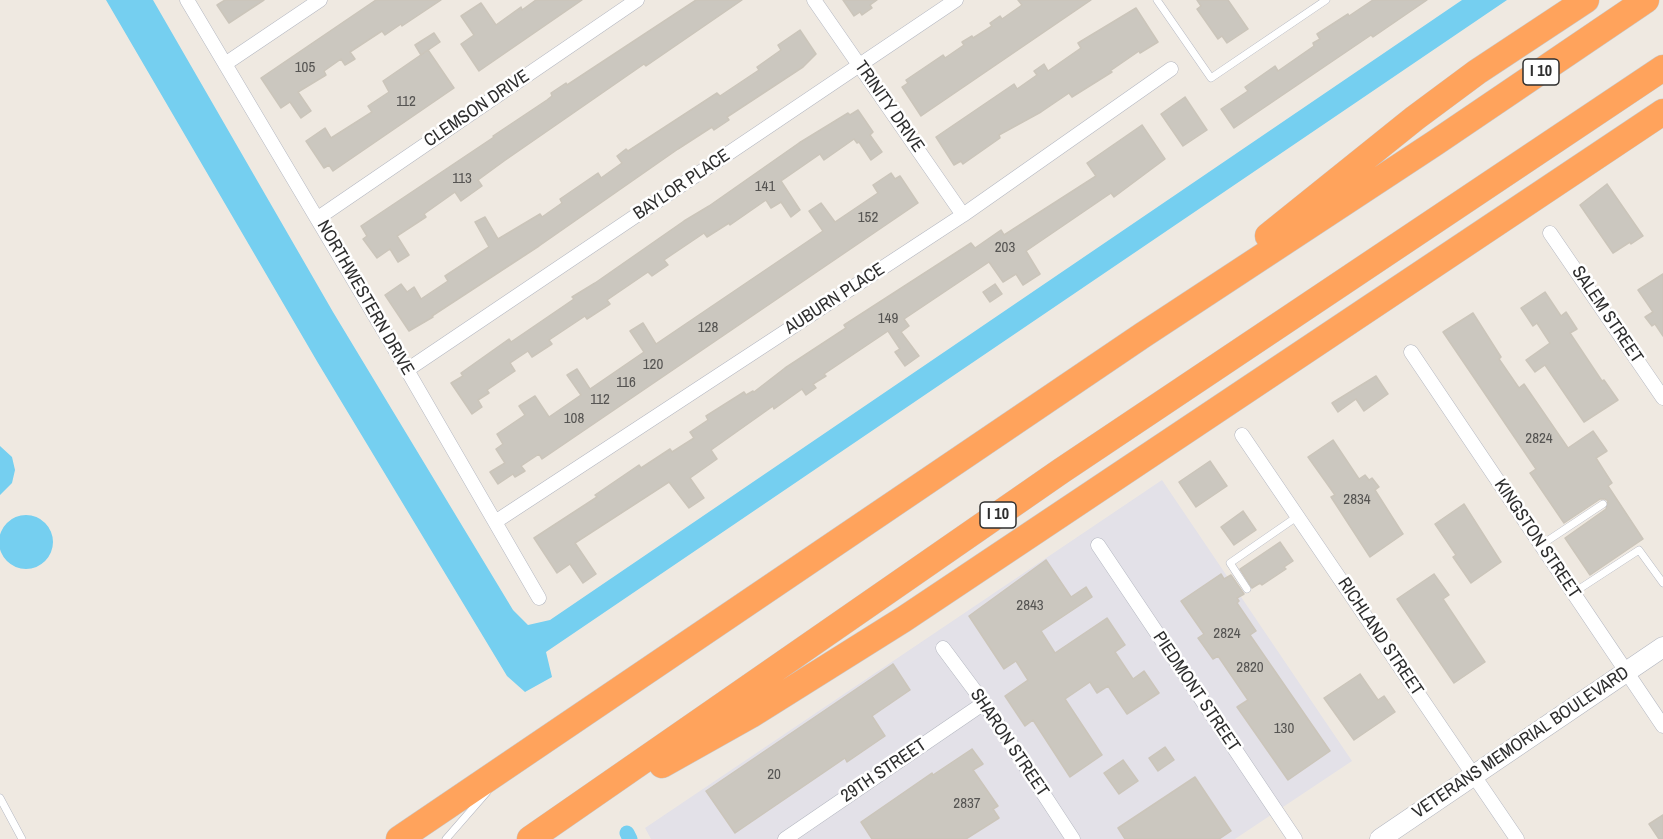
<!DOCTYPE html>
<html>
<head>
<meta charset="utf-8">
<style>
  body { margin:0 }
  canvas { display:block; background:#efe9e1 }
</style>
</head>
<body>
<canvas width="1663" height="839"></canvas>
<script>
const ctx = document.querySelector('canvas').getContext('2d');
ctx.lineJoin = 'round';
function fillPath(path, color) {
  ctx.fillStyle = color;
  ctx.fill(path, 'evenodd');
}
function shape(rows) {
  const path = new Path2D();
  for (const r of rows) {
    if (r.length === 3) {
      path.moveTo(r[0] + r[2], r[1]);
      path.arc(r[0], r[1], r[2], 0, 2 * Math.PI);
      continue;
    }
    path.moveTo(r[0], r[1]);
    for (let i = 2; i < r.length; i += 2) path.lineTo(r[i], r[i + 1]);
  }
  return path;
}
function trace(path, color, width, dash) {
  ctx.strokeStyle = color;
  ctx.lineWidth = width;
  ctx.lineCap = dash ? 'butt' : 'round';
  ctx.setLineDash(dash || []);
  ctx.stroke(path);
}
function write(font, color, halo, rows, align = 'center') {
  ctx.font = font + ' "Archivo Narrow",sans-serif';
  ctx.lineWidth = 5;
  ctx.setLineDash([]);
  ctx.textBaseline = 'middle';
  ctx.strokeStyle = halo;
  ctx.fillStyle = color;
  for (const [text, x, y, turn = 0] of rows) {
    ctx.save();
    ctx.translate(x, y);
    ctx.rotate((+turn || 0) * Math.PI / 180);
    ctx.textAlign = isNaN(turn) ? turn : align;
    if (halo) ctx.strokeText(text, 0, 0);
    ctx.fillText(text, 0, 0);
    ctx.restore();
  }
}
const industrial = shape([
  [1162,480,1352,761,1235,839,651,839,645,828]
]);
const water = shape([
  [106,0,153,0,333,312,513,610,528,625,550,620,1462,0,1507,0,546,652,552,677,525,692,507,676,318,363],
  [0,446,12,457,15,470,12,483,0,495],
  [26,542,27]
]);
const canal = shape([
  [627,833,630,839]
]);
const building = shape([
  [225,0,264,0,229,23,217,5,225,0],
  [376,0,441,0,402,26,401,24,385,35,382,31,350,52,355,59,345,65,341,59,324,71,326,75,298,92,311,111,301,118,290,102,281,108,261,78,376,0],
  [536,0,582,0,479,71,461,44,474,35,461,16,481,3,496,25,521,7,522,10,536,0],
  [696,0,742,0,646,66,644,64,504,161,478,180,482,186,461,201,455,192,424,214,426,217,397,236,409,255,398,262,390,249,377,258,363,239,367,236,361,226,494,137,493,136,547,100,552,96,551,93,566,83,567,85,696,0],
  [843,0,877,0,870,5,872,8,862,15,860,12,854,16,843,0],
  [1018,0,1091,0,921,116,902,87,908,83,906,80,943,55,945,58,964,45,962,42,972,36,973,38,992,26,990,23,1000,16,1002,19,1022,5,1018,0],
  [1197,0,1228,0,1248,29,1227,43,1222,36,1218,39,1197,9,1201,6,1197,0],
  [1373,0,1427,0,1373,37,1371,35,1234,128,1221,109,1248,91,1245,87,1275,66,1278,71,1314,46,1313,43,1320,39,1317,34,1348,14,1349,16,1373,0],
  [1136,8,1158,42,1140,53,1139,51,1110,71,1112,72,1072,97,1069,93,1041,112,999,135,1000,138,963,164,961,161,954,165,936,137,1014,84,1017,89,1037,75,1034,71,1044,64,1048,71,1081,48,1078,43,1136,8],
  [800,30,816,54,803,67,727,117,729,120,714,130,712,127,678,149,539,246,432,316,433,317,409,331,385,295,401,284,407,292,414,287,421,299,448,281,445,276,489,247,475,222,485,217,498,239,540,214,542,217,562,203,560,199,598,173,601,178,622,163,617,156,626,149,628,151,717,93,720,96,759,70,757,67,781,50,778,45,800,30],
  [434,33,440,42,421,55,415,45,434,33],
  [428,50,454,88,333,171,329,165,324,168,306,141,325,128,331,138,372,112,368,106,389,92,383,81,428,50],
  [1185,97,1207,130,1183,146,1161,114,1185,97],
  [858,110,873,132,870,135,882,152,871,160,859,142,857,143,854,139,824,160,820,154,781,181,800,210,791,217,781,202,771,208,766,200,730,225,729,223,707,237,704,233,664,260,668,265,652,276,648,272,607,300,610,304,587,319,585,316,549,340,552,344,532,357,528,351,510,363,515,371,487,390,489,393,478,400,482,407,472,414,451,383,463,376,461,373,509,339,511,342,574,299,572,297,595,283,684,221,709,206,799,143,848,113,850,115,858,110],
  [1142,125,1165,159,1114,197,1111,193,1026,251,1040,274,1023,285,1016,274,1003,282,989,262,904,319,909,326,901,332,919,356,905,366,895,352,900,349,888,331,824,374,826,376,813,384,816,388,806,395,802,389,774,409,773,406,711,450,717,459,690,478,704,498,689,508,669,482,575,543,596,574,583,583,570,564,557,573,534,538,597,497,595,495,639,465,641,468,670,449,672,452,694,438,690,432,708,420,706,416,744,392,746,395,753,391,754,392,785,368,846,328,844,325,971,243,975,248,1001,230,1004,235,1096,176,1087,163,1142,125],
  [891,173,895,179,900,176,918,203,542,459,539,454,521,466,525,471,515,477,513,474,498,484,490,472,505,463,496,449,503,444,497,434,525,415,519,406,535,396,549,417,581,395,567,375,577,369,590,389,644,352,630,331,643,323,656,344,823,231,809,211,821,203,835,222,878,193,873,185,891,173],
  [1607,184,1643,236,1631,244,1630,242,1613,253,1580,205,1607,184],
  [1663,274,1663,336,1655,324,1652,326,1645,317,1653,312,1638,290,1663,274],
  [995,284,1002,294,990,302,983,292,995,284],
  [1545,292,1561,316,1566,312,1577,329,1570,333,1602,381,1604,380,1618,400,1584,422,1545,365,1535,372,1526,360,1550,343,1537,323,1533,326,1521,308,1545,292],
  [1473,313,1501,357,1499,359,1519,388,1524,384,1568,448,1593,431,1607,451,1596,458,1612,483,1608,486,1643,539,1590,575,1565,538,1606,509,1608,501,1605,499,1600,499,1564,523,1530,473,1536,469,1443,332,1473,313],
  [1376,376,1388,394,1364,411,1356,399,1338,412,1332,403,1376,376],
  [1333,440,1359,479,1365,475,1369,480,1372,478,1379,487,1375,490,1403,534,1370,557,1331,497,1335,495,1308,457,1333,440],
  [1210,461,1227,486,1196,507,1179,482,1210,461],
  [1464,504,1501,562,1471,583,1453,557,1456,555,1435,524,1464,504],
  [1243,511,1256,530,1234,545,1221,527,1243,511],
  [1280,542,1293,561,1284,567,1286,569,1262,585,1260,583,1252,588,1240,569,1280,542],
  [1046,560,1071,597,1086,587,1092,597,1041,631,1055,653,1107,618,1125,645,1115,652,1133,679,1144,671,1159,693,1127,714,1108,686,1097,693,1090,682,1065,699,1102,755,1070,777,1033,720,1025,726,1005,696,1028,680,1016,661,1004,669,969,616,1046,560],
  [1221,574,1224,579,1231,575,1244,594,1237,598,1239,601,1237,603,1256,631,1250,635,1330,751,1288,780,1237,707,1248,700,1218,656,1213,659,1198,638,1204,634,1181,601,1221,574],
  [1434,574,1449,595,1443,599,1485,662,1454,683,1397,599,1434,574],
  [893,664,910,690,872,716,885,736,847,762,845,758,735,833,706,791,893,664],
  [1360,674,1378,700,1384,696,1395,712,1354,740,1324,698,1360,674],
  [1165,747,1174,760,1158,771,1149,758,1165,747],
  [972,749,983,764,973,770,998,806,993,809,999,818,966,839,872,839,861,822,932,773,933,775,972,749],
  [1123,760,1138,781,1119,794,1104,773,1123,760],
  [1195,777,1231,831,1219,839,1125,839,1118,828,1195,777],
  [1663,815,1663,839,1659,839,1649,824,1663,815]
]);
const lane = shape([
  [1157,0,1211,78,1326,0],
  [1541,545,1603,504],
  [1247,589,1230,563,1298,516],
  [1573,593,1639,550,1663,583],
  [0,798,22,839],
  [446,839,487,792]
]);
const street = shape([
  [187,0,407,370,539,598],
  [814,0,963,215],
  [225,64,320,0],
  [318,218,637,0],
  [1550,233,1663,398],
  [1411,352,1663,726],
  [407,370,956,0],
  [1242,435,1517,839],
  [495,522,963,215,1171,69],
  [1098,545,1295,839],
  [943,648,984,703,1073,839],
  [785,839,984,703]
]);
const secondary = shape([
  [1380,839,1663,647]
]);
const highway = shape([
  [1268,236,1415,118,1477,72,1586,0],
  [662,765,751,715,904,619,1663,112],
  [399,839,1143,335,1435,143,1646,0],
  [530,839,1061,471,1663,68]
]);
const numberNames = [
  ["105",305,68],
  ["112",406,102],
  ["113",462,179],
  ["141",765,187],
  ["152",868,218],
  ["203",1005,248],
  ["149",888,319],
  ["128",708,328],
  ["120",653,365],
  ["116",626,383],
  ["112",600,400],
  ["108",574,419],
  ["2824",1539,439],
  ["2834",1357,500],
  ["2843",1030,606],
  ["2824",1227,634],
  ["2820",1250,668],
  ["130",1284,729],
  ["20",774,775],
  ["2837",967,804]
];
const shields = [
  [1541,72,36],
  [998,515,36]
];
const shieldNames = [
  ["I 10",1541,72],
  ["I 10",998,515]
];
const streetNames = [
  ["TRINITY DRIVE",889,107,55],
  ["CLEMSON DRIVE",477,109,-34],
  ["BAYLOR PLACE",682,185,-34],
  ["NORTHWESTERN DRIVE",365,298,60],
  ["AUBURN PLACE",835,299,-33],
  ["SALEM STREET",1607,315,56],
  ["KINGSTON STREET",1537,539,56],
  ["RICHLAND STREET",1380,637,56],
  ["PIEDMONT STREET",1196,692,56],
  ["SHARON STREET",1009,743,56],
  ["VETERANS MEMORIAL BOULEVARD",1521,743,-34],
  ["29TH STREET",884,771,-34]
];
fillPath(industrial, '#e3e1e8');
fillPath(water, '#75cff0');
trace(canal, '#75cff0', 15);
fillPath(building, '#cbc7bf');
trace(building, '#cbc5ba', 1.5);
trace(lane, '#b4b7c1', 8);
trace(street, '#b4b7c1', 15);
trace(secondary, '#b4b7c1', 21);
trace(highway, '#c9c9c9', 27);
trace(lane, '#fff', 7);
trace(street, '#fff', 14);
trace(secondary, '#fff', 20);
trace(highway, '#ffa35c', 26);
write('15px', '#555452', null, numberNames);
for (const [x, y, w] of shields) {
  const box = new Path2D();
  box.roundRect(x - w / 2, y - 13, w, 26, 4.5);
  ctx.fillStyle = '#fff';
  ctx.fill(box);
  trace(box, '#2e2e2e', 1.5);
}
write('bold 16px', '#2e2e2e', null, shieldNames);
write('18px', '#2e2e2e', '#fff', streetNames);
</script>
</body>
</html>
